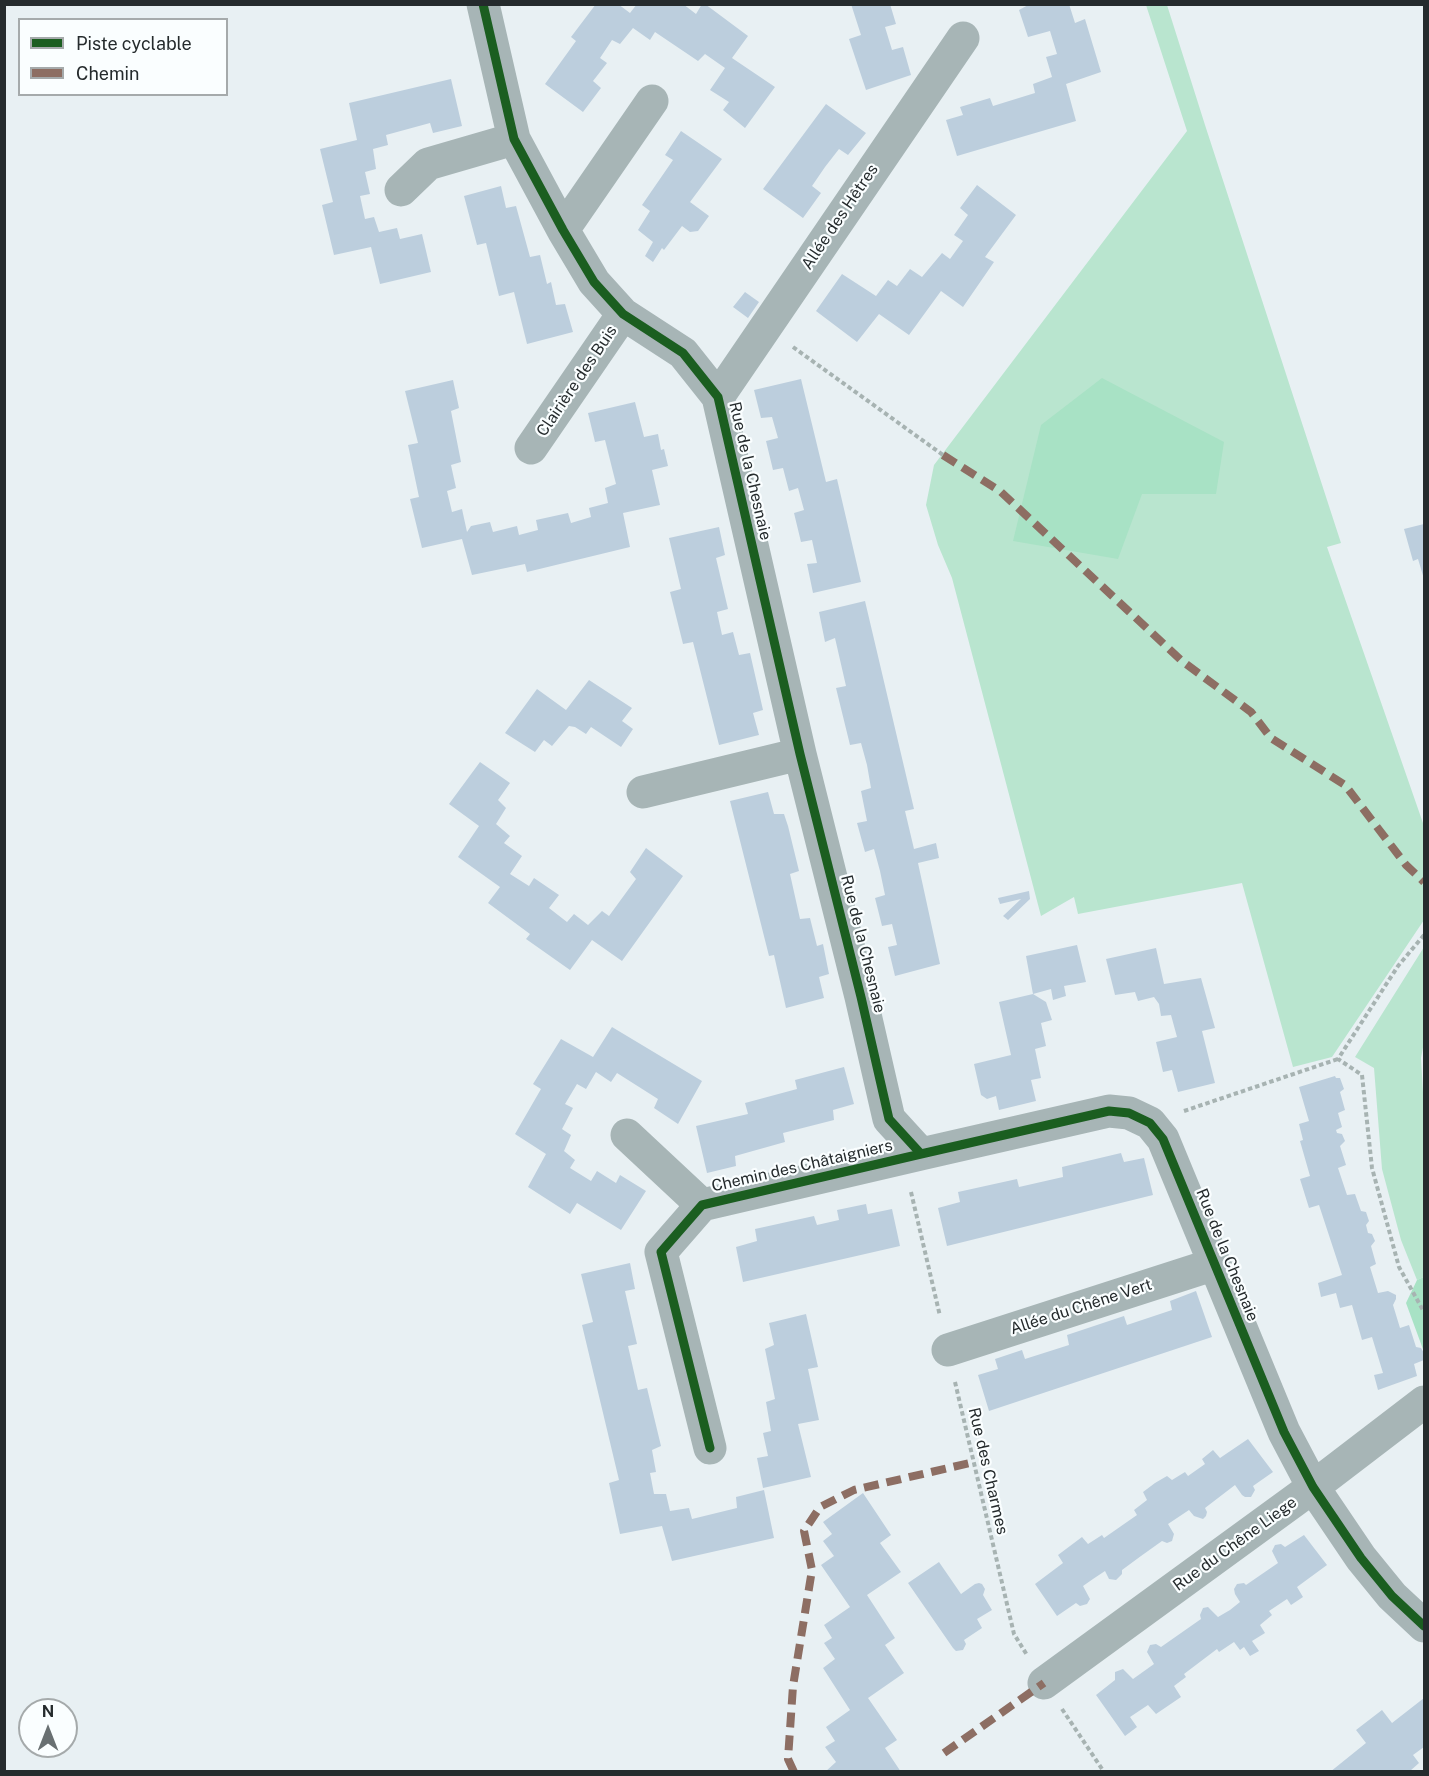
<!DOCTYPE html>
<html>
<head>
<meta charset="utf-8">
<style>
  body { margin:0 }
  #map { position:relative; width:1429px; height:1776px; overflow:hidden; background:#e8f0f3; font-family:"Public Sans",sans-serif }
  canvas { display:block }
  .frame { position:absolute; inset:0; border:6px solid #252b2d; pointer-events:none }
  .legend { position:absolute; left:18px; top:18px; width:210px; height:78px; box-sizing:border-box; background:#fafeff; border:2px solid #a5aaab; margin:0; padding:8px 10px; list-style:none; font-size:18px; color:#252b2d }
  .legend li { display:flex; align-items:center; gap:12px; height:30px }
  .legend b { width:30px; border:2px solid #a5aaab }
  .north { position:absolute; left:18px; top:1698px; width:60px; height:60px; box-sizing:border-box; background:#fafeff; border:2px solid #a5aaab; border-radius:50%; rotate:0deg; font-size:16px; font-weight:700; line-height:24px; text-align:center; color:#252b2d }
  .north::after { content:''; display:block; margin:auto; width:21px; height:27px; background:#697072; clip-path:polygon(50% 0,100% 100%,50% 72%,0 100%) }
</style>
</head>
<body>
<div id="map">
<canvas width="1429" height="1776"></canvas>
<div class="frame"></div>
<ul class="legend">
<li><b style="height:8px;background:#1b5e20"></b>Piste cyclable</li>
<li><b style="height:8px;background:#8d6e63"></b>Chemin</li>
</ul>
<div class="north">N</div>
</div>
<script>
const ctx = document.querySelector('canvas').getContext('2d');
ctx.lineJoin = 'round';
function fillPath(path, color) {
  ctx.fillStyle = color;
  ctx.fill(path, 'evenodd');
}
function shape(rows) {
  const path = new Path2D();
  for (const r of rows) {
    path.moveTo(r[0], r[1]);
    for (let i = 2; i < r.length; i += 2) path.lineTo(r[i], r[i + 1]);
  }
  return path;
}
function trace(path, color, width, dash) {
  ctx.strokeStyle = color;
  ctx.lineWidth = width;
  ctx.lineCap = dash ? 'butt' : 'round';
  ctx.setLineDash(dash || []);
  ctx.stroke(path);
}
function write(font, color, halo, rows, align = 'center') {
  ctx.font = font + ' "Public Sans",sans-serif';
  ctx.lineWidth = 4.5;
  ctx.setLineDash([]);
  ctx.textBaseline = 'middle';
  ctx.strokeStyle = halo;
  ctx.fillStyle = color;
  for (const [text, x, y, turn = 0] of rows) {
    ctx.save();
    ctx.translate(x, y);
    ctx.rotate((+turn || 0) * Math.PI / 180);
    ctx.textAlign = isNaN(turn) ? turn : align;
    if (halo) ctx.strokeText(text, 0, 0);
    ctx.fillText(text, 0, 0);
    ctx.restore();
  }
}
const green = shape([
  [1146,5,1167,5,1205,125,1341,543,1327,547,1424,826,1424,920,1332,1057,1293,1067,1242,883,1078,914,1074,897,1041,916,952,578,938,545,926,505,934,465,1187,131],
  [1424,947,1424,1042,1421,1058,1424,1110,1424,1277,1417,1280,1401,1240,1382,1169,1374,1068,1355,1057]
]);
const forest = shape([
  [1102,378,1224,442,1216,494,1142,494,1118,559,1013,541,1041,425],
  [1424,1277,1424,1352,1406,1303,1417,1280]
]);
const building = shape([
  [596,4,618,4,630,13,637,4,683,4,696,14,702,4,705,4,748,36,732,58,775,87,745,128,723,110,729,102,710,90,725,68,705,54,698,61,655,32,650,40,633,28,620,44,612,40,600,58,607,63,593,81,601,88,583,112,545,84,576,41,571,37],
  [851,4,890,4,896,24,885,27,892,50,903,47,911,75,866,90,849,39,861,35],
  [1030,4,1069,4,1075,23,1085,19,1101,72,1066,84,1076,121,957,156,946,120,963,115,960,107,990,98,993,106,1035,93,1033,84,1052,77,1046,57,1057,54,1050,31,1028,37,1019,10],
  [451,79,462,126,433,133,430,123,386,135,388,145,373,149,376,169,365,172,370,194,360,196,365,219,374,217,379,232,397,228,400,239,422,234,431,272,380,284,371,247,334,255,322,205,333,202,320,149,357,140,349,103],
  [826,104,866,133,848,155,839,149,825,167,812,186,821,193,803,218,763,189],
  [681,131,722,159,690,202,709,216,698,231,690,232,682,226,664,250,662,248,653,262,645,256,653,242,638,230,650,211,642,205,673,160,665,155],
  [977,185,1016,215,985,257,994,262,963,307,941,291,909,335,879,314,857,342,816,311,842,274,876,296,888,280,897,286,910,269,922,277,942,253,950,259,963,241,954,235,968,215,960,208],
  [501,186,506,208,516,206,530,257,540,255,547,284,551,282,556,305,565,304,573,332,527,344,514,292,499,296,486,243,477,245,464,196],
  [745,292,759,302,748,318,733,307],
  [801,379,826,482,837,479,861,582,813,593,807,564,817,563,812,540,801,542,794,513,804,510,798,488,789,491,783,468,773,470,766,441,778,438,772,417,761,418,754,390],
  [453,380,459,408,451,411,461,462,451,465,456,488,447,491,452,512,462,509,467,532,471,526,490,522,493,532,517,526,519,535,538,530,536,520,568,513,571,523,591,517,589,508,608,503,605,488,616,484,605,440,595,442,588,413,635,402,644,437,658,434,661,450,664,449,668,466,652,470,660,505,623,513,630,547,527,572,525,564,472,575,462,539,422,548,410,499,419,497,408,445,418,443,405,391],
  [1424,524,1424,579,1418,559,1413,561,1404,529],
  [719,527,725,555,716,558,728,609,717,612,722,635,733,632,739,655,750,653,763,710,753,713,759,735,719,745,693,642,683,644,670,592,681,589,669,538],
  [865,601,914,809,905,811,914,849,936,843,939,858,918,863,940,964,895,976,888,947,897,945,892,924,882,926,875,898,885,895,880,871,874,849,865,852,857,823,867,821,861,791,871,788,867,765,861,743,850,745,836,688,846,686,835,638,825,642,819,612],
  [589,680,632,708,622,721,633,729,621,747,591,727,586,734,575,727,569,726,552,746,544,740,535,752,505,733,537,689,566,710],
  [480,762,510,783,498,800,506,808,496,824,510,836,504,843,522,856,510,874,529,886,534,878,559,895,549,908,567,922,574,914,588,925,602,911,609,916,636,879,630,872,646,848,683,876,622,961,592,940,570,970,526,939,530,934,488,903,500,887,458,857,479,826,449,804],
  [768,792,774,814,784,814,788,826,799,871,790,874,800,919,810,918,817,946,823,944,829,974,819,977,824,998,786,1008,774,955,769,956,730,801],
  [1029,891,1030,899,1008,920,1003,916,1021,899,1000,904,998,898],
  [1077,945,1086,982,1064,986,1066,996,1053,1000,1051,989,1033,994,1046,1002,1052,1020,1041,1023,1046,1046,1035,1049,1041,1078,1031,1080,1036,1101,999,1110,996,1096,987,1099,981,1095,974,1064,1011,1055,999,1002,1033,994,1026,956],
  [1156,948,1164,984,1201,978,1215,1028,1202,1031,1215,1083,1178,1092,1172,1070,1163,1072,1156,1042,1177,1037,1171,1015,1161,1016,1159,1004,1154,997,1138,1001,1135,992,1115,995,1106,959],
  [612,1027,702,1081,678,1124,654,1108,658,1099,617,1073,611,1082,596,1072,586,1089,577,1084,565,1104,573,1108,562,1129,571,1135,564,1151,575,1160,570,1168,591,1181,597,1171,616,1183,620,1175,646,1191,621,1230,577,1203,570,1214,528,1187,546,1154,515,1134,541,1089,533,1084,561,1039,593,1057],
  [844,1067,854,1104,833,1110,834,1120,783,1133,785,1142,735,1156,736,1166,707,1173,696,1126,748,1114,745,1103,797,1089,795,1080],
  [1335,1076,1336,1078,1340,1078,1344,1089,1340,1092,1345,1110,1338,1113,1342,1127,1336,1130,1337,1133,1342,1134,1345,1141,1340,1146,1346,1165,1338,1168,1347,1195,1355,1194,1361,1211,1366,1212,1369,1221,1366,1225,1368,1233,1372,1234,1375,1241,1371,1246,1376,1264,1370,1267,1378,1293,1388,1291,1396,1295,1396,1299,1393,1305,1400,1328,1409,1325,1416,1347,1421,1348,1424,1353,1424,1360,1414,1364,1417,1376,1378,1390,1374,1375,1383,1373,1372,1337,1362,1340,1352,1305,1340,1308,1336,1293,1321,1297,1318,1283,1342,1275,1319,1205,1309,1208,1300,1179,1310,1176,1300,1141,1303,1140,1299,1124,1309,1121,1299,1087],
  [1121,1153,1124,1162,1144,1158,1153,1195,947,1246,938,1208,960,1202,958,1192,1017,1179,1019,1187,1063,1177,1062,1167],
  [866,1204,868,1214,892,1209,900,1246,743,1282,736,1247,757,1241,755,1229,814,1216,817,1225,839,1220,837,1210],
  [630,1263,635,1289,625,1291,637,1344,628,1346,638,1390,647,1388,661,1446,652,1450,656,1472,650,1473,654,1494,666,1494,670,1511,689,1508,692,1519,737,1508,736,1497,764,1490,774,1538,672,1561,662,1526,620,1534,609,1483,619,1480,582,1325,593,1322,581,1274],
  [1196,1291,1212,1337,989,1411,978,1375,998,1369,995,1359,1022,1350,1025,1359,1069,1345,1067,1335,1124,1316,1127,1325,1172,1310,1170,1301],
  [806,1314,818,1367,808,1369,819,1420,798,1424,811,1477,763,1488,757,1458,768,1456,763,1433,771,1431,766,1402,775,1399,765,1349,774,1345,769,1323],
  [1248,1439,1273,1472,1253,1486,1255,1490,1251,1497,1245,1497,1242,1495,1235,1485,1205,1508,1207,1512,1206,1516,1203,1519,1194,1516,1189,1510,1168,1524,1174,1534,1172,1541,1167,1543,1162,1541,1141,1556,1122,1570,1122,1574,1116,1580,1109,1579,1105,1571,1093,1579,1083,1586,1090,1599,1087,1604,1080,1606,1076,1603,1057,1616,1035,1584,1063,1563,1058,1555,1082,1537,1088,1544,1102,1535,1104,1538,1137,1515,1134,1510,1147,1500,1143,1492,1155,1483,1167,1476,1172,1480,1185,1472,1188,1476,1205,1464,1202,1459,1213,1450,1220,1458],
  [863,1493,891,1535,880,1543,901,1572,867,1595,895,1638,885,1645,904,1673,868,1698,897,1740,885,1748,901,1772,825,1772,836,1762,825,1747,835,1741,826,1727,850,1710,823,1668,835,1659,824,1643,832,1638,824,1625,850,1607,821,1565,834,1556,823,1541,832,1534,823,1522],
  [1304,1535,1327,1565,1297,1587,1303,1597,1291,1605,1287,1599,1269,1611,1272,1615,1260,1625,1265,1633,1252,1641,1259,1651,1250,1656,1244,1647,1240,1650,1234,1642,1219,1652,1217,1649,1184,1674,1186,1677,1174,1686,1181,1697,1156,1714,1148,1705,1130,1717,1137,1727,1125,1736,1096,1695,1115,1680,1115,1672,1123,1669,1133,1679,1154,1664,1147,1652,1150,1645,1156,1644,1161,1647,1201,1619,1200,1615,1203,1608,1208,1607,1218,1617,1230,1610,1240,1602,1235,1594,1234,1589,1237,1584,1244,1583,1246,1585,1278,1563,1272,1551,1275,1545,1281,1544,1285,1547],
  [939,1562,961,1594,975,1584,979,1583,982,1584,985,1589,983,1595,992,1610,977,1619,982,1628,964,1640,966,1644,963,1650,956,1651,953,1648,908,1583],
  [1424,1698,1424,1747,1413,1755,1419,1763,1410,1771,1330,1772,1366,1743,1356,1730,1382,1710,1392,1723]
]);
const path = shape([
  [793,347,943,455],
  [1424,935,1398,966,1338,1059,1362,1075,1372,1168,1399,1267,1424,1312],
  [1184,1111,1338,1059],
  [911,1192,940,1316],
  [955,1382,1014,1634,1027,1655],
  [1062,1709,1104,1772]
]);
const minor = shape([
  [483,4,514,139,563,230,594,282,623,314,683,353,718,397,800,754,861,997,889,1119,921,1154,1109,1111,1129,1113,1150,1123,1163,1139,1284,1432,1313,1487,1361,1558,1392,1596,1424,1626],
  [401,190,428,164,514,139],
  [563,230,652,101],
  [718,397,963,38],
  [531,448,623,314],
  [643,792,800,754],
  [627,1135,702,1205],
  [948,1350,1215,1264],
  [710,1448,661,1252,702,1205,921,1154],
  [1044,1683,1313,1487,1424,1402]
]);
const quiet = shape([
  [943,455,1000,491,1182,661,1251,712,1271,738,1345,785,1406,865,1424,882],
  [944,1753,1044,1683],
  [794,1772,788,1759,793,1686,812,1570,804,1531,820,1507,854,1490,974,1462]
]);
const cycleway = shape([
  [483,4,514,139,563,230,594,282,623,314,683,353,718,397,800,754,861,997,889,1119,921,1154,1109,1111,1129,1113,1150,1123,1163,1139,1284,1432,1313,1487,1361,1558,1392,1596,1424,1626],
  [710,1448,661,1252,702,1205,921,1154]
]);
const streetNames = [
  ["Allée des Hêtres",840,217,-56],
  ["Clairière des Buis",577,381,-56],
  ["Rue de la Chesnaie",750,471,77],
  ["Rue de la Chesnaie",863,944,76],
  ["Chemin des Châtaigniers",802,1166,-13],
  ["Rue de la Chesnaie",1227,1255,68],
  ["Allée du Chêne Vert",1081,1307,-18],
  ["Rue des Charmes",988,1471,77],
  ["Rue du Chêne Liege",1235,1544,-36]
];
fillPath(green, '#b9e5cf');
fillPath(forest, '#a8e2c5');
fillPath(building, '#bccedd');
trace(path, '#a7b3b2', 4, [4.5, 3]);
trace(minor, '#a7b5b6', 33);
trace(quiet, '#8d6e63', 8, [15, 8]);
trace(cycleway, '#1b5e20', 9);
write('16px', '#252b2d', '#fafeff', streetNames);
</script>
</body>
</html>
